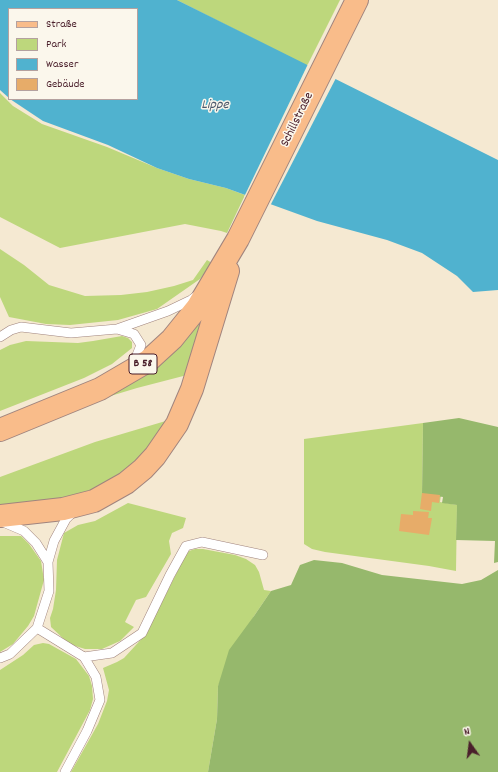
<!DOCTYPE html>
<html>
<head>
<meta charset="utf-8">
<style>
  body { margin:0 }
  #map { position:relative; width:498px; height:772px; overflow:hidden; background:#f5e9d2; font-family:Dekko,sans-serif }
  canvas { display:block }
  .legend { position:absolute; left:8px; top:8px; width:130px; height:92px; box-sizing:border-box; background:#fbf7ec; border:1px solid #b4a19f; margin:0; padding:5px 7px; list-style:none; font-size:12px; color:#4a1f2b }
  .legend li { display:flex; align-items:center; gap:8px; height:20px }
  .legend b { width:20px; border:1px solid #b4a19f }
  .north { position:absolute; left:450px; top:724px; width:40px; height:40px; -webkit-text-stroke:3px #fbf7ec; paint-order:stroke; rotate:346deg; font-size:11px; font-weight:700; line-height:16px; text-align:center; color:#4a1f2b }
  .north::after { content:''; display:block; margin:auto; width:14px; height:18px; background:#4a1f2b; clip-path:polygon(50% 0,100% 100%,50% 72%,0 100%) }
</style>
</head>
<body>
<div id="map">
<canvas width="498" height="772"></canvas>
<ul class="legend">
<li><b style="height:5px;background:#f9bc8a"></b>Straße</li>
<li><b style="height:11px;background:#bdd77c"></b>Park</li>
<li><b style="height:11px;background:#50b2cf"></b>Wasser</li>
<li><b style="height:11px;background:#e7ac69"></b>Gebäude</li>
</ul>
<div class="north">N</div>
</div>
<script>
const ctx = document.querySelector('canvas').getContext('2d');
ctx.lineJoin = 'round';
function fillPath(path, color) {
  ctx.fillStyle = color;
  ctx.fill(path, 'evenodd');
}
function shape(rows) {
  const path = new Path2D();
  for (const r of rows) {
    path.moveTo(r[0], r[1]);
    for (let i = 2; i < r.length; i += 2) path.lineTo(r[i], r[i + 1]);
  }
  return path;
}
function trace(path, color, width, dash) {
  ctx.strokeStyle = color;
  ctx.lineWidth = width;
  ctx.lineCap = dash ? 'butt' : 'round';
  ctx.setLineDash(dash || []);
  ctx.stroke(path);
}
function write(font, color, halo, rows, align = 'center') {
  ctx.font = font + ' Dekko,sans-serif';
  ctx.lineWidth = 3;
  ctx.setLineDash([]);
  ctx.textBaseline = 'middle';
  ctx.strokeStyle = halo;
  ctx.fillStyle = color;
  for (const [text, x, y, turn = 0] of rows) {
    ctx.save();
    ctx.translate(x, y);
    ctx.rotate((+turn || 0) * Math.PI / 180);
    ctx.textAlign = isNaN(turn) ? turn : align;
    if (halo) ctx.strokeText(text, 0, 0);
    ctx.fillText(text, 0, 0);
    ctx.restore();
  }
}
const green = shape([
  [177,0,340,0,307,66],
  [0,93,13,106,42,124,107,147,157,168,189,179,226,188,245,195,227,233,221,231,185,224,60,248,0,217],
  [0,249,24,265,49,285,85,296,121,295,147,292,174,286,193,280,207,260,212,263,200,279,157,309,118,320,70,325,46,324,9,317,0,297],
  [211,294,191,374,137,388,84,404],
  [122,336,128,338,132,342,132,348,112,364,84,378,0,411,0,350,10,345,26,341,78,343,93,341],
  [169,420,136,465,90,494,0,510,0,477,95,442],
  [423,423,422,492,441,495,440,502,457,505,456,571,429,566,325,552,312,549,304,544,304,439],
  [128,503,186,518,183,528,172,533,169,541,171,554,146,597,136,600,125,622,134,627,120,641,102,649,85,649,69,644,51,627,50,618,53,609,56,590,57,560,64,533,78,525,95,521],
  [0,536,21,536,29,544,41,561,44,580,34,616,28,626,13,644,0,652],
  [195,549,203,549,235,555,246,559,255,565,259,572,264,590,271,591,254,616,218,686,217,719,208,772,71,772,98,724,107,701,109,690,103,668,117,662,124,658,146,634,184,558,189,551],
  [43,643,49,644,76,659,89,676,92,686,93,699,90,710,57,772,0,772,0,670,23,655,34,645]
]);
const forest = shape([
  [459,418,498,427,498,562,494,563,495,541,456,540,457,505,442,503,443,497,422,494,423,423],
  [314,560,342,563,382,575,462,584,481,580,498,570,498,772,208,772,217,719,218,686,229,650,254,616,271,591,291,585,300,565]
]);
const water = shape([
  [0,0,177,0,498,160,498,290,473,292,457,276,422,253,387,240,317,221,226,188,189,179,157,168,108,145,43,121,10,99,137,99,137,9,9,9,9,98,0,90]
]);
const pier = shape([
  [308,64,336,78,270,206,244,197]
]);
const building = shape([
  [422,493,440,495,439,503,432,502,431,511,420,509],
  [413,511,429,512,428,518,432,518,429,535,399,531,401,514,413,515]
]);
const service = shape([
  [117,329,134,334,141,345,133,365],
  [0,337,11,330,21,327,71,333,117,329,168,311,191,300,198,295],
  [3,522,24,531,36,543,48,562],
  [37,628,84,657,96,677,100,700,87,731,65,772],
  [84,657,112,653,142,633,170,575,186,546,202,542,263,555],
  [0,658,10,654,37,628,49,591,48,562,54,541,66,519,74,511]
]);
const primary = shape([
  [0,430,100,389,148,361,172,339,197,308,238,239,357,0],
  [0,516,63,509,94,501,126,483,143,469,155,456,177,424,192,389,228,271]
]);
const shields = [
  [143,364,28]
];
const shieldNames = [
  ["B 58",143,364]
];
const streetNames = [
  ["Schillstraße",298,120,-64]
];
const waterNames = [
  ["Lippe",215,106]
];
fillPath(green, '#bdd77c');
fillPath(forest, '#96b86c');
fillPath(water, '#50b2cf');
fillPath(pier, '#f5e9d2');
fillPath(building, '#e7ac69');
trace(service, '#a0847e', 10);
trace(primary, '#a0847e', 24);
trace(service, '#fff', 9);
trace(primary, '#f9bc8a', 22);
for (const [x, y, w] of shields) {
  const box = new Path2D();
  box.roundRect(x - w / 2, y - 10, w, 20, 3);
  ctx.fillStyle = '#fbf7ec';
  ctx.fill(box);
  trace(box, '#4a1f2b', 1);
}
write('bold 12px', '#4a1f2b', null, shieldNames);
write('13px', '#4a1f2b', '#fbf7ec', streetNames);
write('italic 14px', '#4c5a6d', '#fbf7ec', waterNames);
</script>
</body>
</html>
